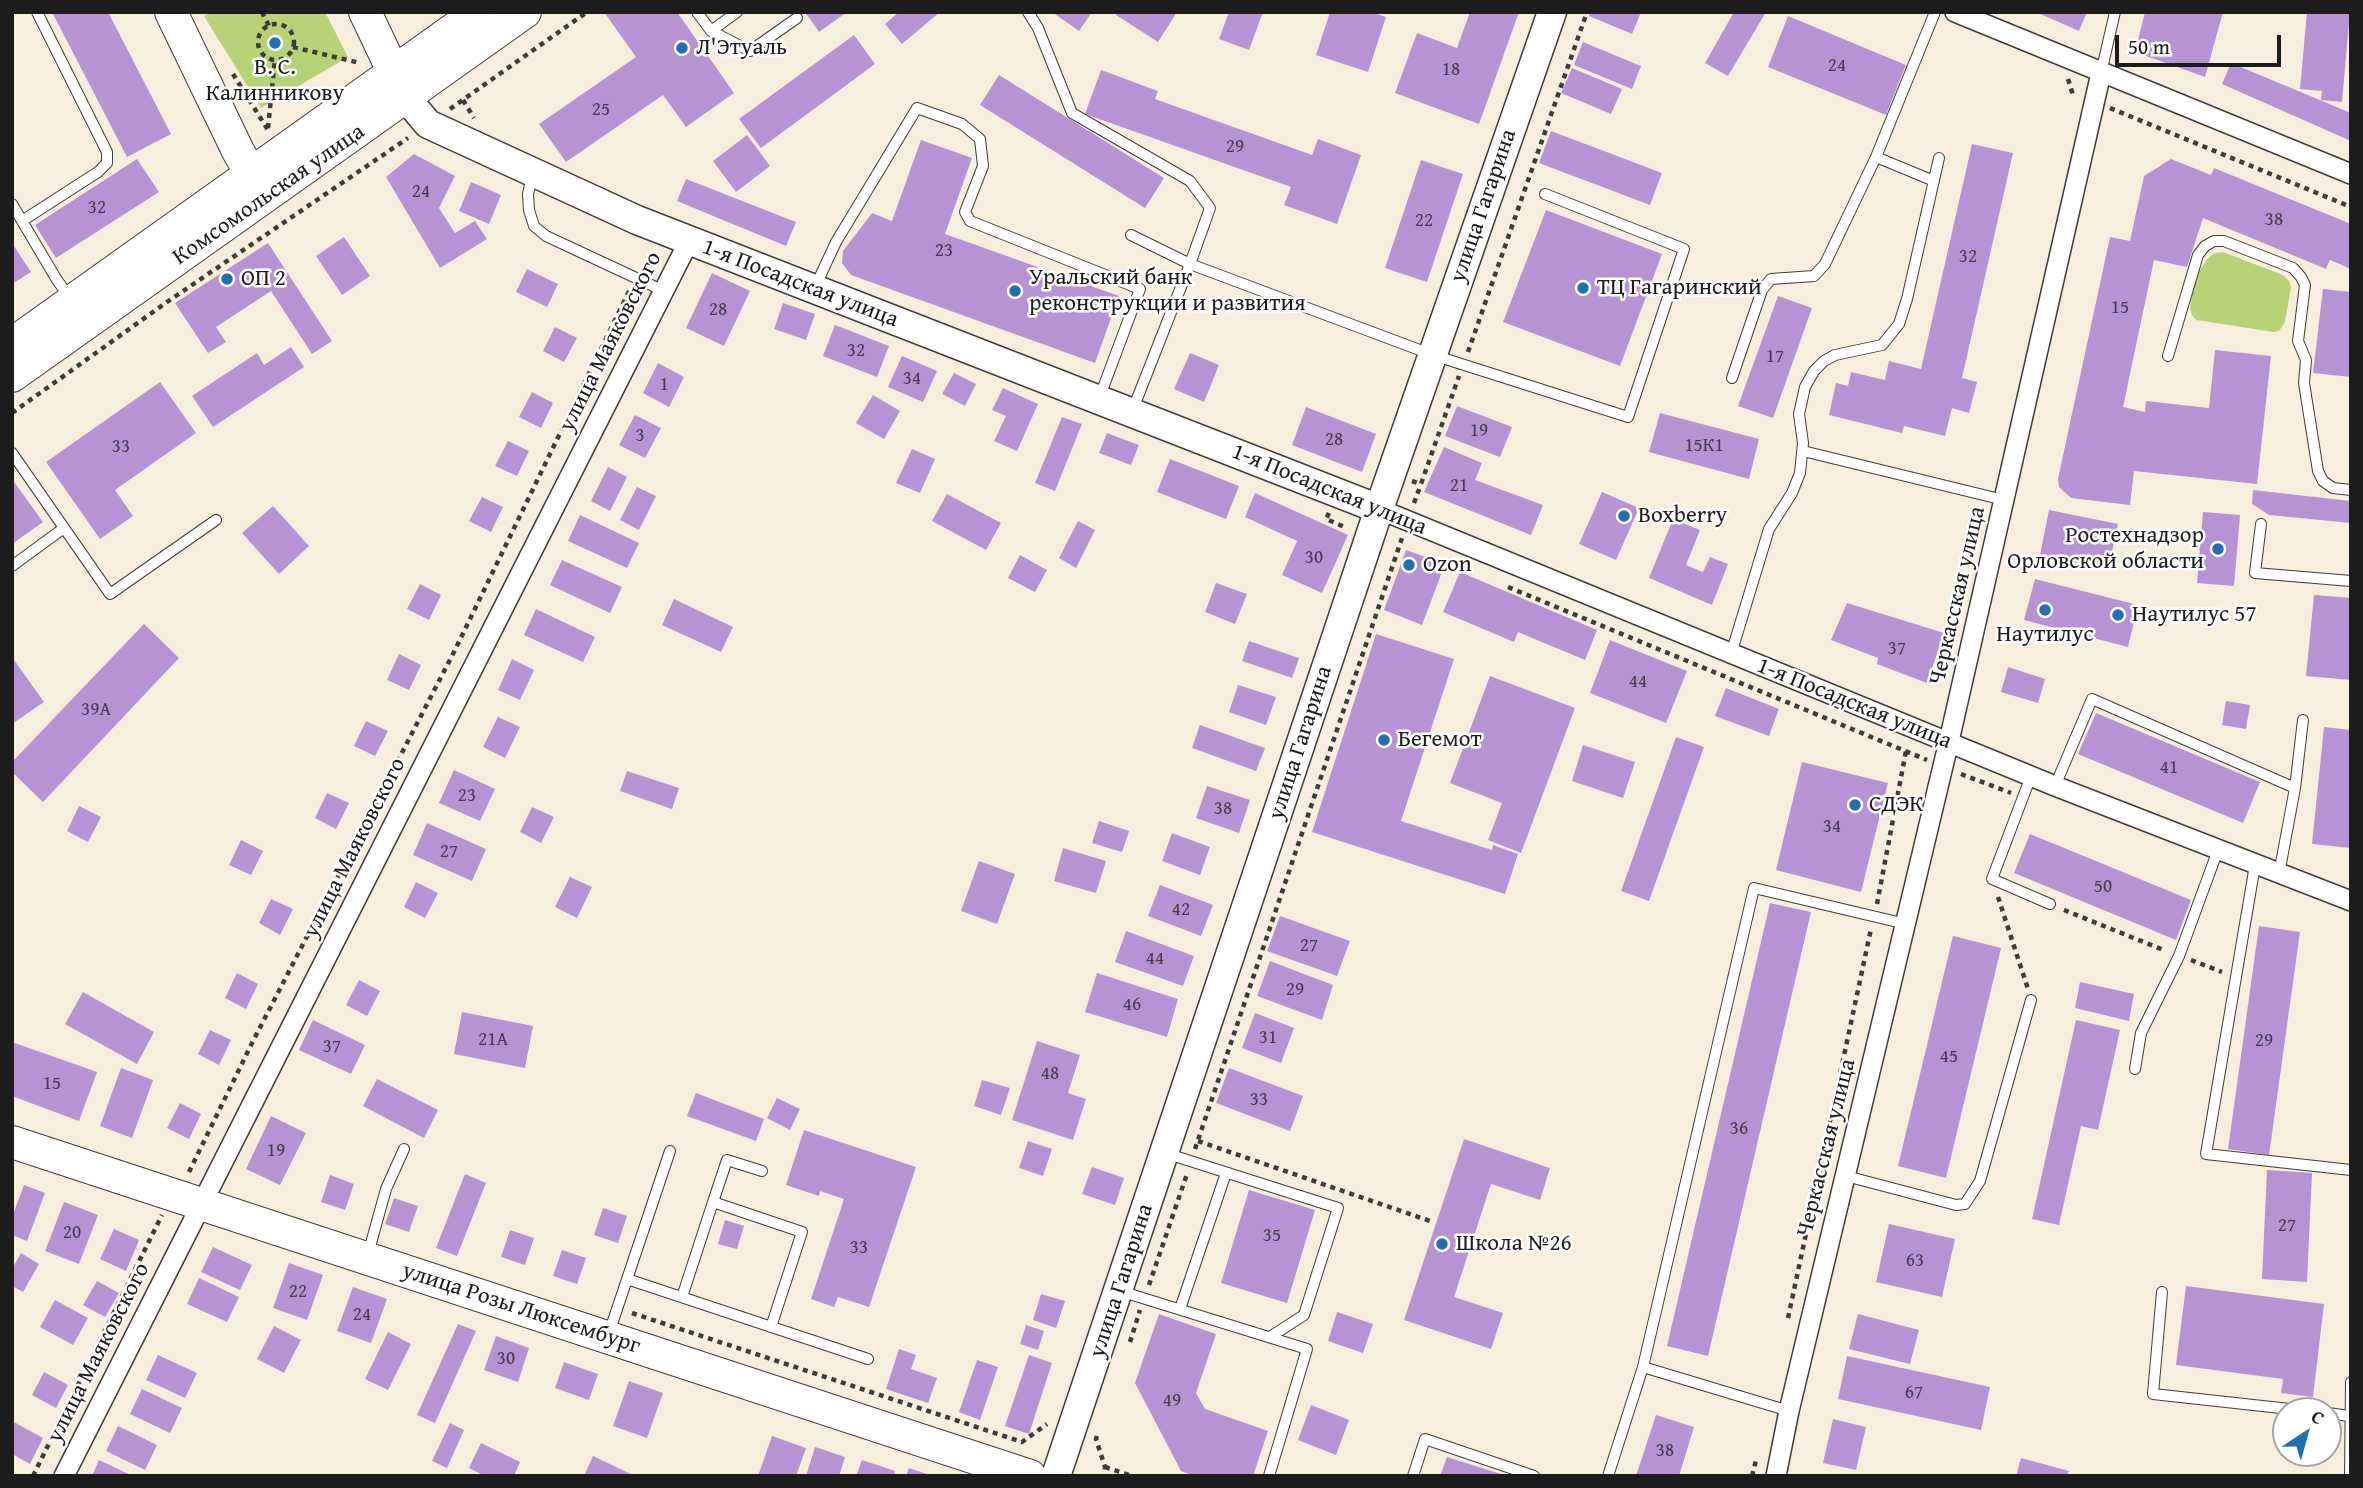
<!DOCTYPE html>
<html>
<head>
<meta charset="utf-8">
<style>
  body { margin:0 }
  #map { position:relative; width:2363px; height:1488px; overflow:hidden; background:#f8eede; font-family:"Gentium Book Plus",serif }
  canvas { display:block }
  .frame { position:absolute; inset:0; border:14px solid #1c1c1c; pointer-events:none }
  .north { position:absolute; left:2272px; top:1397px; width:70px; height:70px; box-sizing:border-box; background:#fff; border:2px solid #a4a4a4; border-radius:50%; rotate:36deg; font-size:19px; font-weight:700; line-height:28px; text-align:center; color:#1c1c1c }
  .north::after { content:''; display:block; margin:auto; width:24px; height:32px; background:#1f6fb2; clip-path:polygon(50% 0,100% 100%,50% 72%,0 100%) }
  .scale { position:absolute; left:2115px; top:35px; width:166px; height:32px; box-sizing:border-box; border:4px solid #1c1c1c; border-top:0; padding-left:9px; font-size:21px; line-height:24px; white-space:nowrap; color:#1c1c1c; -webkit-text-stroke:5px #fff; paint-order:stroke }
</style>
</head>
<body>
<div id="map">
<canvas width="2363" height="1488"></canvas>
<div class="frame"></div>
<div class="north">С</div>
<div class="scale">50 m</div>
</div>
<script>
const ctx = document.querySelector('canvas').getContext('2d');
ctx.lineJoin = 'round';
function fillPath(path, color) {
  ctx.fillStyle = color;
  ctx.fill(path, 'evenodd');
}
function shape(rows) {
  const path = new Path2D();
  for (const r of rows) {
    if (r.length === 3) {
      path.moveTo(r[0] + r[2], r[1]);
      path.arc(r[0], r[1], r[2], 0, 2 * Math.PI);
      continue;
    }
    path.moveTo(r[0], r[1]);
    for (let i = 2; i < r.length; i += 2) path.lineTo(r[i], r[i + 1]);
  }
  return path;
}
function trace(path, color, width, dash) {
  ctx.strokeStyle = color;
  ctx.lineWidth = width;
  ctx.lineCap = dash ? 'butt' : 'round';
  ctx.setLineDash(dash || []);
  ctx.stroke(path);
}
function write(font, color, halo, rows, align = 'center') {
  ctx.font = font + ' "Gentium Book Plus",serif';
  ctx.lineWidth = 5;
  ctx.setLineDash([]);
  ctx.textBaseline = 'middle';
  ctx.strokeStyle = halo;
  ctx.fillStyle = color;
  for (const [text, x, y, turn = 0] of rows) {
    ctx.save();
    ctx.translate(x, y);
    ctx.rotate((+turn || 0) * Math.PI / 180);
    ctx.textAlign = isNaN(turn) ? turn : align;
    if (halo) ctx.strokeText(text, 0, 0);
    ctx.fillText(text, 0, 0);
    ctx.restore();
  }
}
const green = shape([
  [211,12,325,12,348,57,261,108,204,16],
  [2223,252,2283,275,2289,281,2291,287,2285,322,2279,331,2274,332,2196,320,2192,315,2190,309,2192,292,2198,273,2207,259,2214,253]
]);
const building = shape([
  [52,12,108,12,171,134,127,157],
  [604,12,677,12,734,93,686,127,663,95,566,162,539,124,636,57],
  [805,12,847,12,819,32],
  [899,12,940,12,902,44,885,24],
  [1052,12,1092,12,1079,31],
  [1118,12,1177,12,1158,42,1116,15],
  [1229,12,1263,12,1249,50,1219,39],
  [1330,12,1371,12,1386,17,1368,72,1316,55],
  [1470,12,1519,12,1479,124,1395,93,1417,33,1457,48],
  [1590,12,1641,12,1632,34,1589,16],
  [1734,12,1766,12,1728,76,1705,63],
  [2036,12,2087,12,2079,31],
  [2145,12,2223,12,2205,77,2135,52],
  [2307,12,2350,12,2342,102,2321,100,2322,91,2300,89],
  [1788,16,1906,65,1886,115,1768,67],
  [854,35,875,64,761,148,739,119],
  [1583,42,1641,66,1632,89,1574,65],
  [2231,63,2351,113,2351,141,2222,84],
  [1572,68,1622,89,1611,114,1561,93],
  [1101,70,1158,91,1155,99,1312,155,1318,139,1361,155,1337,224,1284,205,1291,187,1085,114],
  [999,75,1164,178,1145,208,980,105],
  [1551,131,1662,173,1650,205,1539,163],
  [747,135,770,166,736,192,713,161],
  [921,140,972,158,945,234,1119,296,1095,363,851,275,842,263,843,251,872,213,892,221],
  [1972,144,2013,153,1962,378,1977,382,1969,413,1952,408,1945,436,1904,426,1902,433,1829,415,1836,383,1848,386,1851,372,1885,380,1889,361,1921,369],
  [414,154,455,176,439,208,455,233,475,221,487,239,440,268,386,177],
  [137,159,159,192,56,258,35,225],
  [2171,159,2211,175,2214,168,2351,224,2351,269,2330,260,2326,269,2203,218,2187,267,2154,260,2123,407,2145,412,2146,401,2209,408,2215,350,2271,356,2257,484,2134,471,2130,505,2071,498,2059,487,2058,479,2110,237,2130,241,2144,176],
  [1421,160,1463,174,1427,282,1385,268],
  [686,179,796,222,786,246,677,201],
  [471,182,501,195,489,224,459,211],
  [1546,210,1662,254,1620,366,1503,322],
  [344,237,370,276,342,295,316,256],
  [12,243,31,272,12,284],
  [268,243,332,341,312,354,271,291,216,327,226,342,208,353,175,303],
  [527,269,558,284,547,307,516,292],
  [712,273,750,291,724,346,686,328],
  [2323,289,2351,292,2351,377,2313,373],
  [1778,296,1812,308,1773,418,1738,406],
  [783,303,815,314,806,340,774,329],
  [835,325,889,346,877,377,823,356],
  [555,327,577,338,564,362,543,351],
  [291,347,304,367,213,427,192,396,257,353,264,365],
  [1190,353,1219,365,1204,402,1174,389],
  [902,356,937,371,923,402,888,387],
  [658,363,684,377,669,407,643,393],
  [954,373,976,384,965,406,942,394],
  [160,382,196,433,115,490,133,516,100,539,46,462],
  [1003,388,1038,404,1017,451,994,441,1006,416,992,410],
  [532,392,553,403,541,428,519,417],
  [873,395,900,411,884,439,856,423],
  [1457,406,1512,427,1500,457,1445,436],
  [1306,407,1376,434,1362,472,1292,445],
  [1660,413,1759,439,1749,479,1649,452],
  [635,415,661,428,645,458,619,445],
  [1062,417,1082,424,1055,491,1035,483],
  [1107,433,1139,445,1131,465,1099,453],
  [508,441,529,451,517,476,495,466],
  [1444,447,1482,463,1475,480,1543,505,1531,535,1424,492],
  [912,449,935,459,920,493,896,483],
  [1170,459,1239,486,1226,519,1157,492],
  [608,467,627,477,610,511,591,501],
  [12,479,43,522,12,544],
  [637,487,656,496,639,530,620,520],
  [2253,490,2351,501,2351,523,2269,515,2252,504],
  [1602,492,1639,508,1616,560,1579,544],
  [1255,493,1348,535,1322,593,1282,575,1297,541,1245,517],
  [947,494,1001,523,986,550,932,521],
  [482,497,503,507,491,532,469,521],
  [273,506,309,546,279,574,242,533],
  [2049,510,2118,524,2108,570,2040,555],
  [2203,512,2240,515,2234,586,2197,583],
  [580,515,639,543,627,568,568,541],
  [1673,519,1700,530,1686,565,1703,572,1710,557,1728,564,1712,605,1649,578],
  [1078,521,1095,530,1076,568,1059,558],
  [1406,550,1445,564,1422,625,1384,610],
  [1020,555,1047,570,1035,592,1008,578],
  [562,560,622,587,610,613,550,585],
  [1460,572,1597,630,1585,660,1518,632,1514,642,1443,612],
  [2035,579,2138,605,2128,647,2024,620],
  [1216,583,1247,594,1235,624,1205,612],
  [420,584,441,595,429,620,407,609],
  [2314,595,2351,598,2351,680,2306,676],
  [674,599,733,627,721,652,662,625],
  [1847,603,1944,633,1927,683,1877,664,1878,658,1831,640],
  [536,609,595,637,583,662,524,635],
  [144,624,179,658,43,802,12,772,12,762],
  [1376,634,1454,659,1401,821,1492,850,1493,845,1518,854,1505,894,1312,832],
  [1610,640,1687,671,1666,723,1590,693],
  [1249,641,1299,658,1292,678,1242,661],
  [399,654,421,665,409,690,387,680],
  [12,657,44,702,12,724],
  [512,659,534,670,520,700,498,690],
  [2008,667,2045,679,2038,703,2001,692],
  [1490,676,1575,708,1521,853,1488,840,1502,803,1450,783],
  [1238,685,1276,697,1266,725,1229,712],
  [1726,688,1779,709,1769,736,1715,716],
  [2226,701,2250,705,2246,729,2222,725],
  [2096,713,2260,782,2243,823,2078,754],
  [498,717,520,727,505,758,483,747],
  [366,721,388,731,375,756,354,746],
  [1200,725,1265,748,1256,771,1192,748],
  [2324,727,2351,730,2351,848,2312,844],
  [1676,737,1704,747,1649,901,1621,891],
  [1583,745,1635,762,1623,798,1572,781],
  [1802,762,1888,783,1861,892,1776,870],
  [454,770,495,789,480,821,439,803],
  [627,771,679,788,672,809,620,791],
  [1207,786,1250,800,1239,833,1196,818],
  [327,793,349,803,336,829,315,818],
  [79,806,101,817,88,842,67,831],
  [532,807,554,817,541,843,520,832],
  [1099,821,1129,831,1122,852,1092,843],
  [427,823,486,849,472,881,413,855],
  [1172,833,1210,847,1200,875,1162,861],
  [2030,834,2191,900,2176,940,2014,873],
  [241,840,263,851,251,875,229,865],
  [1063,848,1106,861,1096,893,1054,881],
  [979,861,1015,874,997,924,961,911],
  [570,877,592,887,577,918,555,907],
  [416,882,438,893,425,918,404,907],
  [1160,885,1213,905,1201,936,1148,916],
  [271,899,293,909,280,935,259,923],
  [1770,903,1811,912,1708,1356,1667,1346],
  [1280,916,1350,941,1337,976,1267,951],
  [2259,926,2300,932,2269,1155,2228,1149],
  [1126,931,1194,956,1183,986,1115,962],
  [1953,936,2001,948,1946,1178,1898,1166],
  [1270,961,1333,985,1322,1020,1257,996],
  [237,973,258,984,246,1009,225,998],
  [1097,973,1178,999,1167,1037,1085,1012],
  [359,980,380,991,367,1016,346,1005],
  [2080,982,2134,994,2129,1021,2075,1008],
  [83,992,154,1032,137,1064,65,1024],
  [462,1012,533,1026,525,1068,454,1054],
  [1255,1013,1294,1028,1281,1063,1242,1048],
  [313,1020,365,1045,351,1074,299,1050],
  [2076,1020,2120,1030,2098,1130,2081,1126,2059,1225,2032,1219],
  [210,1030,231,1040,219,1065,198,1054],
  [1037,1041,1080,1055,1068,1093,1086,1099,1073,1140,1012,1120],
  [12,1042,97,1072,79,1121,12,1096],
  [121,1068,153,1080,132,1138,100,1126],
  [1229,1068,1303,1096,1290,1131,1216,1103],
  [377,1079,438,1110,424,1138,363,1106],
  [982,1080,1010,1088,1001,1115,974,1106],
  [696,1093,764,1119,756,1141,687,1116],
  [777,1098,800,1109,790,1130,767,1118],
  [180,1103,201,1114,189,1139,167,1128],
  [271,1116,306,1133,280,1185,246,1169],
  [804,1130,916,1167,869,1307,838,1297,834,1307,811,1299,844,1199,820,1191,819,1196,786,1185],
  [1464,1139,1550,1168,1540,1200,1491,1184,1454,1297,1503,1313,1491,1349,1404,1320],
  [1028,1141,1052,1149,1043,1176,1019,1168],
  [1092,1167,1124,1178,1115,1205,1082,1194],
  [2267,1170,2312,1173,2307,1282,2262,1279],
  [465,1174,486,1183,457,1256,436,1248],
  [330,1175,354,1184,345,1210,321,1202],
  [24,1185,45,1193,27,1241,12,1235,12,1217],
  [1249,1190,1315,1210,1287,1303,1221,1283],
  [394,1198,418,1206,409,1232,385,1224],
  [64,1202,98,1215,79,1264,45,1251],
  [603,1208,627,1216,618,1243,594,1235],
  [725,1220,744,1226,737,1249,718,1244],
  [1889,1224,1955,1239,1942,1297,1876,1282],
  [114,1229,139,1240,126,1271,100,1259],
  [510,1230,534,1238,525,1265,501,1257],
  [213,1247,252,1265,240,1290,201,1272],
  [562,1250,586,1258,577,1284,553,1276],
  [21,1253,39,1264,23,1292,12,1286,12,1269],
  [289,1263,323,1275,307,1320,273,1308],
  [199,1278,239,1297,227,1322,187,1304],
  [97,1281,119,1293,105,1317,83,1305],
  [2186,1286,2324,1304,2313,1397,2281,1393,2283,1379,2176,1365],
  [353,1287,387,1299,371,1343,337,1331],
  [1041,1294,1065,1301,1056,1328,1033,1320],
  [55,1300,88,1318,73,1345,40,1327],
  [1337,1312,1373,1324,1363,1353,1328,1341],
  [1159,1314,1216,1334,1196,1393,1205,1409,1268,1431,1253,1476,1195,1476,1181,1471,1135,1383],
  [1858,1314,1919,1330,1910,1364,1849,1349],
  [458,1324,476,1331,435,1423,417,1415],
  [1026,1325,1044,1331,1038,1350,1020,1344],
  [274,1326,301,1340,284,1373,257,1359],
  [388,1332,411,1344,388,1390,365,1379],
  [496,1336,529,1348,518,1382,484,1370],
  [899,1349,916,1355,911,1369,937,1378,928,1403,886,1389],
  [158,1355,197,1373,185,1398,146,1380],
  [1029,1355,1052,1363,1029,1434,1005,1426],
  [1847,1356,1990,1387,1981,1430,1838,1399],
  [977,1360,998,1367,980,1420,959,1412],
  [564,1362,598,1374,589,1400,555,1388],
  [44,1372,68,1385,56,1408,32,1395],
  [629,1381,663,1393,647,1438,613,1426],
  [142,1389,182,1408,170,1433,130,1414],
  [1311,1405,1349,1420,1336,1455,1298,1440],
  [1656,1415,1694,1427,1679,1476,1636,1476],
  [1833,1419,1866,1427,1856,1470,1823,1463],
  [12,1421,43,1438,30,1464,12,1454],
  [450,1423,464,1430,447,1468,432,1461],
  [118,1426,157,1445,145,1470,106,1451],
  [772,1436,806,1448,796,1476,758,1476],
  [481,1443,520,1462,514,1476,485,1476,469,1468],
  [815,1447,845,1457,839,1476,806,1476],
  [593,1456,635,1476,584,1476],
  [1447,1457,1504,1475,1504,1476,1440,1476],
  [2021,1458,2069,1471,2067,1476,2016,1476],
  [99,1460,133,1476,92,1476],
  [862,1460,895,1471,894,1476,856,1476],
  [909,1468,930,1475,929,1476,906,1476]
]);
const path = shape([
  [262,12,269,26],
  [276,42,18],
  [293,47,360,63],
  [233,74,268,130],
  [2068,79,2073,95,2076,96],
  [463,100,474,118],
  [2110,108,2351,207],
  [450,109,587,12],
  [268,128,275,59],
  [1468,352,1587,12],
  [12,413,167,302,408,138],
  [1412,481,1421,484,1459,376],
  [1414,503,1421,484],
  [1329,513,1326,519,1347,528],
  [1508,587,1927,760],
  [1961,774,2011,793],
  [1998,897,2028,989],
  [1877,904,1906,751],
  [2064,910,2166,951],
  [2191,960,2222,972],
  [1198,1141,1430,1221],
  [1195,1149,1402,538],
  [189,1172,253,1041,455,650,630,289],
  [1149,1285,1187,1174],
  [632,1313,1022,1442,1047,1424],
  [1788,1318,1871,929],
  [1130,1342,1140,1310],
  [1097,1436,1096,1439,1105,1467,1104,1476],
  [1105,1467,1132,1476],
  [33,1476,162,1215],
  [1752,1476,1756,1460]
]);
const lane = shape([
  [697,12,711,31,750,51,797,18],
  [1028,12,1038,28,1072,113,1190,181,1210,208,1190,264,1133,409],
  [711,31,737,12],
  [2101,73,2115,12],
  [532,176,528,194,529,210,534,226,546,236,664,291],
  [1934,181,1876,157,1935,12],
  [12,204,57,280,70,298],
  [22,221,98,172,107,163,107,152,37,12],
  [1131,235,1190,264,1433,355,1628,417,1684,249,1545,194],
  [816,285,836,242,917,108,962,124,980,139,983,166,965,212,970,221,1140,289,1100,396],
  [2168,356,2198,255,2205,246,2214,241,2224,241,2293,268,2301,277,2305,285,2298,341,2306,360,2304,383,2318,471,2323,481,2333,488,2351,490],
  [1732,378,1762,290,1771,279,1814,276,1825,264,1876,157],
  [1803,451,2004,500],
  [12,453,110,594,216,520],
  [2261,524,2255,573,2351,581],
  [12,566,64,528],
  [1731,654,1769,529,1792,493,1800,473,1803,443,1799,414,1805,387,1814,371,1824,361,1835,355,1882,345,1899,324,1907,299,1939,158],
  [2031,776,1992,879,2050,904],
  [2055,786,2092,699,2295,788,2279,874],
  [2295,788,2303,720],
  [2255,865,2206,1154,2351,1170],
  [2135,1069,2141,1033,2179,956,2218,850],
  [1165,1153,1338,1208,1304,1315,1270,1337],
  [1846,1176,1956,1205,1965,1204,1980,1181,2031,1000],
  [713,1202,727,1160,762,1171],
  [368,1254,386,1189,404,1149],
  [627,1279,868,1359],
  [1120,1291,1307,1349,1269,1476],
  [2162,1292,2153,1394,2308,1411],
  [682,1297,713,1202,802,1232,771,1327],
  [1180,1309,1226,1173],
  [609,1333,670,1151],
  [1643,1367,1754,888,1906,924],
  [2328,1413,2349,1416],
  [1413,1476,1425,1439,1534,1476],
  [1608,1476,1643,1367,1789,1411],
  [2350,1476,2351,1382]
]);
const street = shape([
  [1955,12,2351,174],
  [1379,509,2055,786,2351,901],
  [64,1476,689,241],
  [1776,1476,1789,1411,1949,741,2101,73]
]);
const secondary = shape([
  [406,98,428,124,637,220,1379,509],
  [1056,1476,1379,509,1552,12]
]);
const primary = shape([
  [171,12,238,151,261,191],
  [365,12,402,90],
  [12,344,478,12],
  [12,376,525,12],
  [12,1142,1030,1476]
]);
const markers = [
  [275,43,7,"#1f6fb2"],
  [682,48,7,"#1f6fb2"],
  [227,279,7,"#1f6fb2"],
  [1583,288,7,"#1f6fb2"],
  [1015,291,7,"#1f6fb2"],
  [1624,516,7,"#1f6fb2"],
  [2218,549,7,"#1f6fb2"],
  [1409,565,7,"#1f6fb2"],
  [2045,610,7,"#1f6fb2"],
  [2118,615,7,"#1f6fb2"],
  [1384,740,7,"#1f6fb2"],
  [1855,805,7,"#1f6fb2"],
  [1442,1244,7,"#1f6fb2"]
];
const numberNames = [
  ["24",1837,66],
  ["18",1451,70],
  ["25",601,110],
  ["29",1235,147],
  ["24",421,192],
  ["32",97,208],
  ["38",2274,220],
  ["22",1424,221],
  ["23",944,251],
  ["32",1968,257],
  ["15",2120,308],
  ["28",718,310],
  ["32",856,351],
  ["17",1775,357],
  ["34",912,379],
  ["1",664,385],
  ["19",1479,431],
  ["3",640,436],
  ["28",1334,440],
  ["15К1",1704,446],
  ["33",121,447],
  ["21",1459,486],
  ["30",1314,558],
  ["37",1897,649],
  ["44",1638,682],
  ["39А",96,710],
  ["41",2169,768],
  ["23",467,796],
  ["38",1223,809],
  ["34",1832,827],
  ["27",449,852],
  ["50",2103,887],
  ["42",1181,910],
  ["27",1309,946],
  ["44",1155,959],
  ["29",1295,990],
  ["46",1132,1005],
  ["31",1268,1038],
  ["21А",493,1040],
  ["29",2264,1041],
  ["37",332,1047],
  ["45",1949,1057],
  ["48",1050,1074],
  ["15",52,1084],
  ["33",1259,1100],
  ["36",1739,1129],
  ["19",276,1151],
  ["27",2287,1226],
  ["20",72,1233],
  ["35",1272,1236],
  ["33",859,1248],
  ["63",1915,1261],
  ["22",298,1292],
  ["24",362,1315],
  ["30",506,1359],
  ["67",1914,1393],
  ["49",1172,1401],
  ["38",1665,1451]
];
const poiNames = [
  ["Л'Этуаль",696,48],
  ["В. С.",275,68,"center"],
  ["Калинникову",275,94,"center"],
  ["Уральский банк",1029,278],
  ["реконструкции и развития",1029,304],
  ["ОП 2",241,279],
  ["ТЦ Гагаринский",1597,288],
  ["Boxberry",1638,516],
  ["Ростехнадзор",2204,536,"right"],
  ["Орловской области",2204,562,"right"],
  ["Ozon",1423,565],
  ["Наутилус 57",2132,615],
  ["Наутилус",2045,635,"center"],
  ["Бегемот",1398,740],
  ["СДЭК",1869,805],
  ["Школа №26",1456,1244]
];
const streetNames = [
  ["Комсомольская улица",269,195,-35],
  ["улица Гагарина",1484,206,-71],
  ["1-я Посадская улица",800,284,21],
  ["улица Маяковского",611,342,-63],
  ["1-я Посадская улица",1329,490,22],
  ["Черкасская улица",1958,596,-77],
  ["1-я Посадская улица",1854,704,22],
  ["улица Гагарина",1301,743,-72],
  ["улица Маяковского",355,848,-63],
  ["Черкасская улица",1827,1148,-76],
  ["улица Гагарина",1122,1281,-72],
  ["улица Розы Люксембург",521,1309,18],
  ["улица Маяковского",99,1353,-63]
];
fillPath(green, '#b8d278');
fillPath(building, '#b893d4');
trace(lane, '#3d3c39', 12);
trace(street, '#3d3c39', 22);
trace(secondary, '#3d3c39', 31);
trace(primary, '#3d3c39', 34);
trace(path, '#3d3c39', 4.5, [5, 5]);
trace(lane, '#fff', 10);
trace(street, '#fff', 19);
trace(secondary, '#fff', 28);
trace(primary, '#fff', 32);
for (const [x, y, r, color] of markers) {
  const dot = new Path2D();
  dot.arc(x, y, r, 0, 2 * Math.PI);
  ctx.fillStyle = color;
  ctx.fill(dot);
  trace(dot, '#fff', 2.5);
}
write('19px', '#433a4a', null, numberNames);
write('23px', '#1c1c1c', '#fff', poiNames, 'left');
write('23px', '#1c1c1c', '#fff', streetNames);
</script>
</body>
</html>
